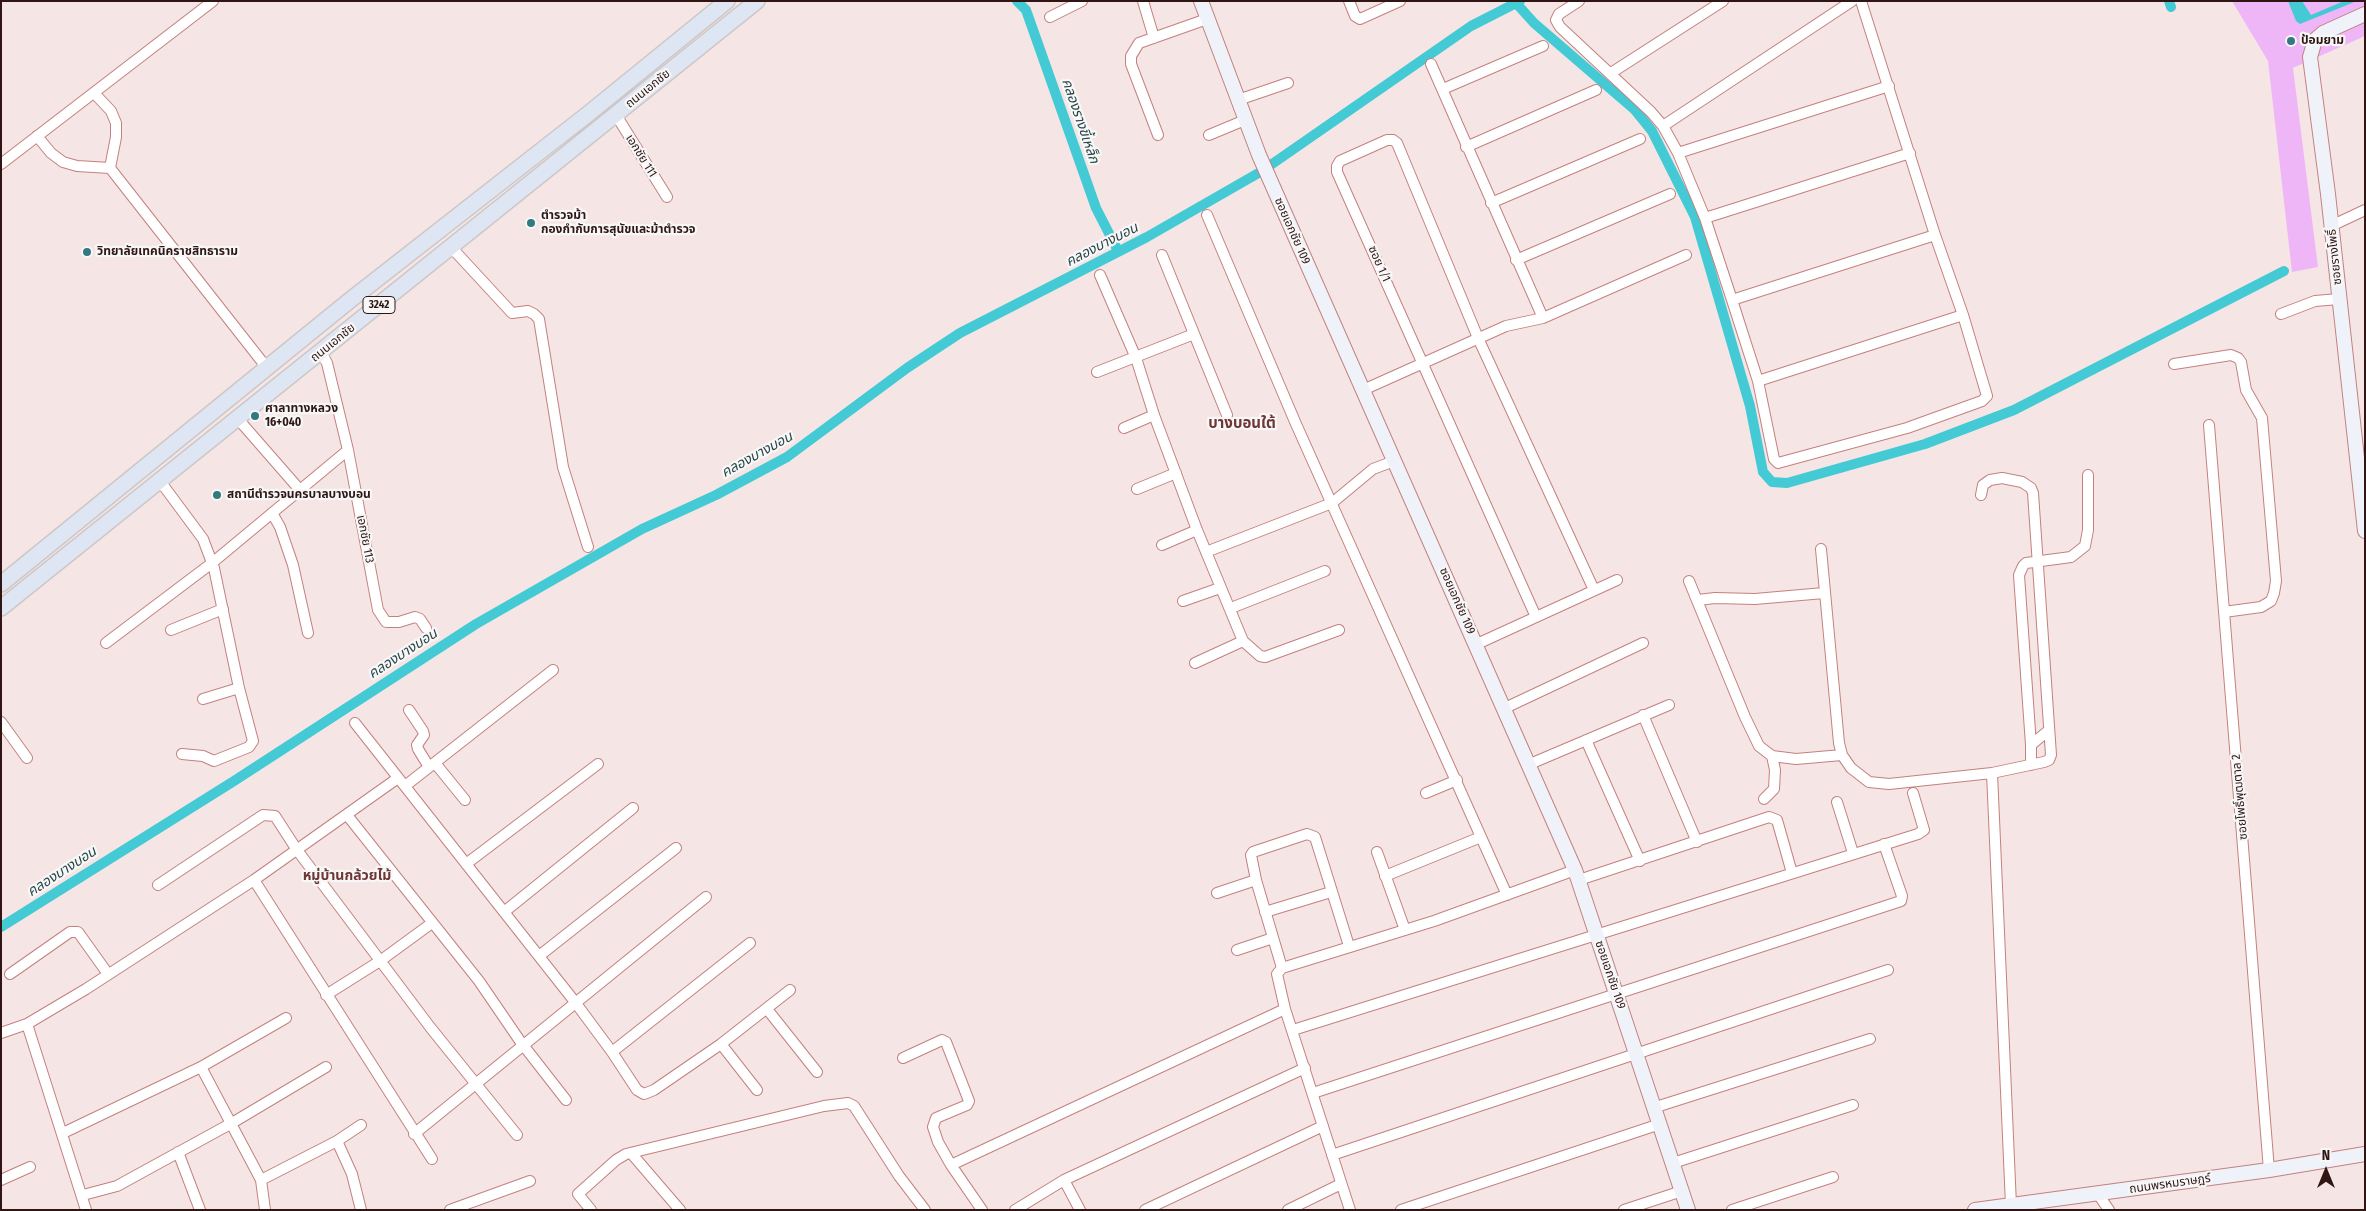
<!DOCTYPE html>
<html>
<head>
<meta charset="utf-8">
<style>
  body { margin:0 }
  #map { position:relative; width:2366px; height:1211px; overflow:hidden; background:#f5e6e5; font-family:"Fira Sans Condensed",sans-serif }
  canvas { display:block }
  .frame { position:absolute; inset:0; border:2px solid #2f1615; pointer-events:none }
  .north { position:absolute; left:2301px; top:1146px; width:50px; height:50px; -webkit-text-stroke:4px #f7f7f7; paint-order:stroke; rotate:0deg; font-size:14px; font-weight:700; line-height:20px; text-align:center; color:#2f1615 }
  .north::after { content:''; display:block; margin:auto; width:18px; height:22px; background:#2f1615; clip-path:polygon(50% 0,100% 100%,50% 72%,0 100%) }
</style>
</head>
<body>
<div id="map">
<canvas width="2366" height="1211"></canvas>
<div class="frame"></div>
<div class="north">N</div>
</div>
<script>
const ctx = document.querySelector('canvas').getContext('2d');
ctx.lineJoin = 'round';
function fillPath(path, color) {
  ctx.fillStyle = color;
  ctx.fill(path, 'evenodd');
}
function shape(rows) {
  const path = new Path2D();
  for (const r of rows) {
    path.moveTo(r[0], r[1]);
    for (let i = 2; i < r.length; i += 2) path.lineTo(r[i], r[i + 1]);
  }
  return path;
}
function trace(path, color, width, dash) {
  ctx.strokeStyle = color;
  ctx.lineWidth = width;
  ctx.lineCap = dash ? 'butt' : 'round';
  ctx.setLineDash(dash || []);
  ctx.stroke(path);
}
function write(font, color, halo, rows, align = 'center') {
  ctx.font = font + ' "Fira Sans Condensed","Noto Sans Thai",sans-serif';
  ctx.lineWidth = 4.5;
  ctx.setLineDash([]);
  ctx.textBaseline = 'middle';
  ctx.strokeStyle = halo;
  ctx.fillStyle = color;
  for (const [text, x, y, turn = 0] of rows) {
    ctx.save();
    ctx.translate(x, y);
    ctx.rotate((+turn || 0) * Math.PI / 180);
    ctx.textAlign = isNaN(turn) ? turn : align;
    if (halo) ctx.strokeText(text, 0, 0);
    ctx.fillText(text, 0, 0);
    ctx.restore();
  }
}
const green = shape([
  [2232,1,2365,1,2365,36,2293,68,2318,267,2292,272,2268,61]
]);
const water = shape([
  [2288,1,2302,1,2311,15,2344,1,2357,1,2300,24,2296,21]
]);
const canal = shape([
  [1017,1,1026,10,1096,208,1118,251],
  [2169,1,2171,7],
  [1516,3,1534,23,1635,110,1652,131,1695,217,1750,406,1763,472,1772,482,1787,483,1925,444,2014,410,2284,271],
  [1,927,234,781,476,624,642,529,716,495,787,457,907,368,960,333,1147,237,1262,171,1471,26,1520,1]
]);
const street = shape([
  [1143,1,1154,38],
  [1349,1,1355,16,1360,19,1400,1],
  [1579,1,1559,14,1556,20,1560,27,1651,112,1663,126,1678,153,1705,218,1732,300,1758,381,1774,459,1778,463,1907,428,1982,401,1987,396,1963,315,1935,235,1861,1],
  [1050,17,1082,1],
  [1431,64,1543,318],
  [1611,73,1723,1],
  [1443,89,1543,46],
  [94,93,111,111,116,123,116,137,110,168],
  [1238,100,1288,83],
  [616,115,667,197],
  [1663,126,1852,1],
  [1158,135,1131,64,1131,56,1139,43,1207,19],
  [1209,135,1245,120],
  [37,136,51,153,63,162,77,166,110,168,267,368],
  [1466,147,1596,90],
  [1678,153,1889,86],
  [1,164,213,1],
  [1491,203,1640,139],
  [1207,215,1296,424,1507,895],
  [1705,218,1910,153],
  [2331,226,2365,210],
  [451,247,512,313,528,311,534,314,539,319,563,467,588,547],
  [1162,255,1227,415],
  [1516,260,1670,194],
  [1100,275,1136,358,1154,415,1197,530,1243,641,1260,656,1265,657,1339,630],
  [1732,300,1935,235],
  [2281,314,2315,301,2339,299],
  [321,352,327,363,348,450,378,610,386,622,399,622,415,617,420,619,426,628],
  [2174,364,2231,355,2238,358,2241,362,2246,390,2262,418,2276,581,2274,593,2271,601,2261,607,2224,612],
  [1097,372,1194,334],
  [1758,381,1963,315],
  [1363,390,1506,326,1543,318,1686,255],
  [238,419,300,490],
  [2209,425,2269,1170],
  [1124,428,1154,415],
  [160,481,203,539,214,568,239,688,253,741,249,747,214,761,203,756,182,754],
  [1137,489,1176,473],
  [1981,495,1983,485,1990,480,2002,478,2022,482,2031,488,2033,493,2051,755,2049,760,2044,762,1992,773,2011,1205],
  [272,513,280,527,293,565,308,633],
  [1162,545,1197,530],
  [1821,549,1839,743,1842,755,1851,768,1869,782,1889,784,1992,773],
  [1206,552,1332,503,1373,469,1394,461],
  [1689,581,1745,717,1759,746,1772,756,1796,759,1842,755],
  [1698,600,1715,598,1755,599,1824,593],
  [1183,601,1220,588],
  [1231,608,1325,571],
  [1536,617,1337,172,1337,166,1340,161,1387,140,1393,140,1397,143,1478,338,1594,590],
  [171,630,223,609],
  [106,643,212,563,348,450],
  [1477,644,1617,580],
  [1195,663,1243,641],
  [203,699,239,688],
  [1505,708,1643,643],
  [409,710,423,731,424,735,417,745,418,749,429,767],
  [1643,715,1697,842],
  [1,722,27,758],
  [355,723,575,1002,612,1052,637,1090,644,1094,654,1090,721,1044,790,990],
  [1586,740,1640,861],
  [2031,745,2019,575,2023,566,2026,563,2071,557,2085,546,2088,530,2088,475],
  [435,763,465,800],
  [1530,764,1669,705],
  [2031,765,2031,745,2049,730],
  [405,786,553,670],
  [1426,793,1457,780],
  [1764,799,1774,789,1775,770,1772,756],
  [1837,802,1853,853],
  [347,815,479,981,520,1041,566,1100],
  [1377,852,1405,930],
  [466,864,598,764],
  [1385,876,1481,837],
  [254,880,432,1159],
  [1579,880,1769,817,1777,820,1792,873],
  [158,885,263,815,275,816,297,850,430,1027,517,1135],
  [1217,893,1256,880],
  [504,912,633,808],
  [1265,912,1331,892],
  [1237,950,1273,938],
  [539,956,676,848],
  [1282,968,1256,880,1251,855,1253,852,1307,834,1315,837,1349,946],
  [10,974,70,932,78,932,108,974],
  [326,995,380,961,432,923],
  [767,1009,817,1072],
  [27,1024,86,1210],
  [1293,1030,1918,834,1924,830,1913,793],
  [1,1033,27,1024,86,989,254,880,398,778],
  [721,1044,757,1090],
  [612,1052,750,943],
  [903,1058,942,1040,946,1042,969,1101,967,1105,936,1118,933,1127,938,1142,951,1165,982,1210],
  [201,1067,261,1180,265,1210],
  [1313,1093,1901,901,1902,896,1884,844],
  [1656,1107,1870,1039],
  [63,1133,201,1067,286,1018],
  [414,1134,706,897],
  [337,1141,352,1174,361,1210],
  [178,1152,200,1210],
  [631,1153,680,1210],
  [1332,1155,1888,970],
  [1673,1163,1853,1105],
  [951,1165,1285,1009],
  [1,1180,30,1167],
  [261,1180,337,1141,361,1125],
  [1064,1180,1080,1210],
  [2098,1194,2109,1210],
  [83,1195,117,1186,232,1123,326,1067],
  [450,1210,530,1181],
  [591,1210,578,1194,616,1160,626,1154,824,1106,848,1103,854,1106,899,1176,925,1210],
  [1015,1210,1064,1180,1305,1068],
  [1145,1210,1323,1126],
  [1288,1210,1341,1184],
  [1350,1210,1285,1009,1277,974,1282,968,1434,921,1575,870],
  [1401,1210,1660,1124],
  [1624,1210,1682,1191],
  [1732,1210,1833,1177]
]);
const secondary = shape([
  [1201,1,1259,155,1575,870,1688,1210],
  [2365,14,2323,33,2315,40,2310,57,2328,194,2365,531],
  [1975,1210,2269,1170,2365,1154]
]);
const primary = shape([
  [1,584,349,301,588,114,727,1],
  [1,608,757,1]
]);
const markers = [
  [2291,41,5,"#317a80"],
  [531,223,5,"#317a80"],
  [87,252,5,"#317a80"],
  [255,416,5,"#317a80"],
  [217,495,5,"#317a80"]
];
const shields = [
  [379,305,32]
];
const shieldNames = [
  ["3242",379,305]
];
const poiNames = [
  ["ป้อมยาม",2301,41],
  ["ตำรวจม้า",541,216],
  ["กองกำกับการสุนัขและม้าตำรวจ",541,230],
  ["วิทยาลัยเทคนิคราชสิทธาราม",97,252],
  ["ศาลาทางหลวง",265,409],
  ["16+040",265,423],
  ["สถานีตำรวจนครบาลบางบอน",227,495]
];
const streetNames = [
  ["ถนนเอกชัย",648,89,-39],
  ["เอกชัย 111",641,156,58],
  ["ซอยเอกชัย 109",1292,231,66],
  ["ซอยรางโพธิ์",2335,257,-96],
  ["ซอย 1/1",1379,264,66],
  ["ถนนเอกชัย",333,343,-39],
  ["เอกชัย 113",365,539,79],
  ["ซอยเอกชัย 109",1457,601,66],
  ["ซอยโพธิ์พุฒตาล 2",2240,797,-95],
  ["ซอยเอกชัย 109",1610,975,71],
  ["ถนนพรหมราษฎร์",2170,1184,-8]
];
const waterNames = [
  ["คลองรางขี้เหล็ก",1080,121,71],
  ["คลองบางบอน",1102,245,-27],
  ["คลองบางบอน",757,455,-29],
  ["คลองบางบอน",403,654,-33],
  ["คลองบางบอน",62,872,-33]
];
const neighbourhoodNames = [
  ["หมู่บ้านกล้วยไม้",347,876]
];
const quarterNames = [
  ["บางบอนใต้",1242,424]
];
fillPath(green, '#efb6f7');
fillPath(water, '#43cad5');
trace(canal, '#43cad5', 10);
trace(street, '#c3817e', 12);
trace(secondary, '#c3817e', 16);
trace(primary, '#cdc7c7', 18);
trace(street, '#fff', 10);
trace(secondary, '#eff3f9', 14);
trace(primary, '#dfe6f3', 15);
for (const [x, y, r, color] of markers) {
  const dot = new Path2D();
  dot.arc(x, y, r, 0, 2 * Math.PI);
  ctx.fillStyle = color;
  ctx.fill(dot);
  trace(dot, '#f7f7f7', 2);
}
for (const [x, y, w] of shields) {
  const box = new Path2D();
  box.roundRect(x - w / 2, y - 8.5, w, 17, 4);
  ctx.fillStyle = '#f7f7f7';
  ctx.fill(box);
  trace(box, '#2f1615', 1);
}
write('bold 11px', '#2f1615', null, shieldNames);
write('bold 12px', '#2f1615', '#f7f7f7', poiNames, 'left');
write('12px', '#2f1615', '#f7f7f7', streetNames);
write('italic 14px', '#294548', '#f7f7f7', waterNames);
write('bold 14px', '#703635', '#f7f7f7', neighbourhoodNames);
write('bold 15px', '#703635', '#f7f7f7', quarterNames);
</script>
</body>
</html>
